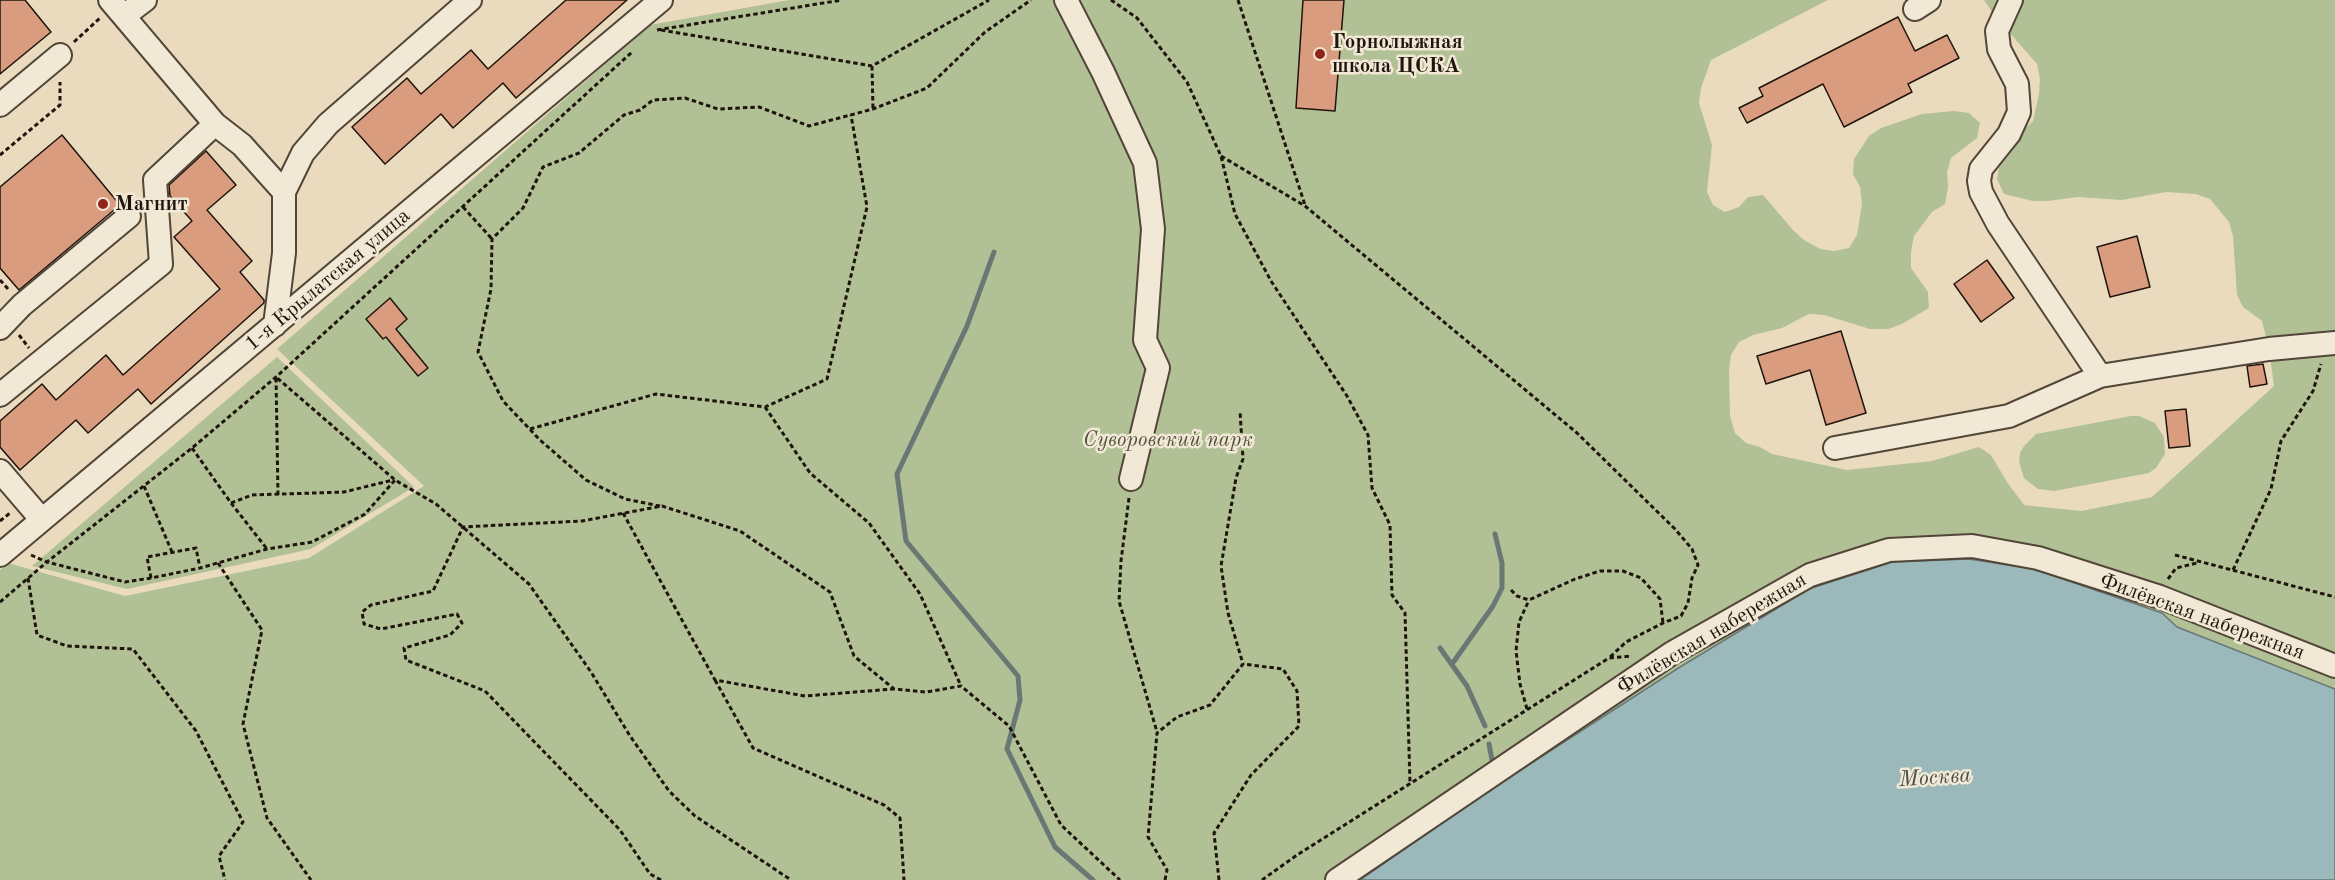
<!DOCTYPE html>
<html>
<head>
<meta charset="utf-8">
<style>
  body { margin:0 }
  canvas { display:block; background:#eadbbe }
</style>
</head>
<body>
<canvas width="2335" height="880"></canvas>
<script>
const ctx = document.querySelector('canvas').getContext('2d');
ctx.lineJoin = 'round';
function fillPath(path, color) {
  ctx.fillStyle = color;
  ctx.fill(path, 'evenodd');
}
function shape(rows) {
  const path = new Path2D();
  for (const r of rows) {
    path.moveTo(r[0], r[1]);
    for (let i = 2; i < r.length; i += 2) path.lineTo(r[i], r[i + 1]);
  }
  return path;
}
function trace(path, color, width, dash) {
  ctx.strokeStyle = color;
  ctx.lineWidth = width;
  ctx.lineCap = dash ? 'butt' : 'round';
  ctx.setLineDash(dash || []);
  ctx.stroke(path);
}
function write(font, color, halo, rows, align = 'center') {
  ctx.font = font + ' "Old Standard TT",serif';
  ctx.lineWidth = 5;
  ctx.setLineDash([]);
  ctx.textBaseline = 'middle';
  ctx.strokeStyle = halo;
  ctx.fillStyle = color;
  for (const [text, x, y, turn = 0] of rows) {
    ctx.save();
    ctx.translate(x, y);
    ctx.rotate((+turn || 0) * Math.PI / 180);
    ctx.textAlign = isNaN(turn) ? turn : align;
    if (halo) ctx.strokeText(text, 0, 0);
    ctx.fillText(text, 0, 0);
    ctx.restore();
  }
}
const green = shape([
  [789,0,1828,0,1711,60,1701,88,1699,103,1712,145,1707,192,1713,205,1725,212,1739,207,1748,197,1763,195,1793,230,1804,240,1820,249,1834,251,1849,248,1857,235,1862,204,1860,187,1853,174,1854,159,1869,136,1881,128,1922,114,1954,111,1969,113,1980,123,1977,138,1951,158,1947,172,1948,187,1945,204,1932,212,1914,236,1911,252,1911,268,1928,292,1929,308,1902,324,1888,329,1870,329,1824,315,1809,314,1782,328,1753,335,1739,342,1731,355,1729,370,1730,416,1735,433,1746,443,1760,447,1772,454,1847,470,1932,461,1979,447,1991,455,2007,482,2024,505,2081,511,2152,497,2274,386,2269,349,2262,321,2243,307,2237,295,2233,236,2229,222,2210,199,2196,194,2166,192,2122,200,2077,197,2048,201,2033,201,2004,194,1997,179,2002,151,2033,121,2039,94,2040,79,2037,64,1994,15,1984,0,2335,0,2335,689,2177,627,2162,613,2034,569,1969,559,1892,562,1809,589,1680,667,1499,784,1360,880,0,880,0,570,8,563,125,596,309,558,424,486,277,349,650,25],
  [277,357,414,487,311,549,127,589,32,566],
  [2131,416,2139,416,2155,423,2164,437,2165,454,2156,468,2149,473,2054,491,2038,489,2024,478,2019,462,2020,453,2024,446,2036,434]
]);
const water = shape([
  [1969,559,2034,569,2162,613,2177,627,2335,689,2335,880,1360,880,1499,784,1680,667,1809,589,1892,562,1969,559]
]);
const stream = shape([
  [994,252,967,326,897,474,906,541,1018,676,1020,700,1007,749,1055,847,1093,880],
  [1440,648,1467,686,1485,726],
  [1452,664,1493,606,1502,588,1502,563,1495,534],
  [1489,744,1493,765]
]);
const building = shape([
  [0,0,25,0,51,32,0,74,0,0],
  [566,0,627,0,516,98,503,83,453,128,441,114,385,164,352,127,407,78,421,94,471,50,488,69,566,0],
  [1303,0,1344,0,1335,111,1296,108,1303,0],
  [1898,17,1915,51,1947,35,1959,58,1908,84,1912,92,1844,127,1823,84,1747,123,1739,108,1763,96,1759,88,1898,17],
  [62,135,120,205,19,290,0,268,0,187,62,135],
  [206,151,236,185,207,210,252,261,240,272,264,300,264,303,151,404,138,389,88,433,76,420,20,470,0,447,0,421,42,384,56,400,106,355,123,375,220,289,174,237,192,221,170,196,169,185,206,151],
  [2137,236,2150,287,2110,297,2097,247,2137,236],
  [1987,260,2014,298,1981,322,1954,284,1987,260],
  [390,298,407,319,396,329,428,368,418,376,386,337,383,339,366,319,390,298],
  [1841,331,1866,413,1826,425,1810,370,1766,384,1757,356,1841,331],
  [2263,364,2267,384,2250,387,2247,366,2263,364],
  [2186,409,2190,446,2169,448,2165,411,2186,409]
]);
const path = shape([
  [1111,0,1137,18,1187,82,1221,156,1235,214,1271,281,1347,396,1368,435,1372,488,1390,525,1392,595,1405,613,1410,783],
  [1238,0,1305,205],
  [657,30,842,0],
  [661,30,872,66,989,0],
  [74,42,100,18],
  [872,66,873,109],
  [0,155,60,105,60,82],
  [1221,156,1305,206,1577,433,1675,529,1692,549,1698,565,1692,578,1688,603,1681,616,1663,623,1626,642,1609,658],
  [463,207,492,239],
  [0,280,9,290],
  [19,335,29,348],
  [765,407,810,473,869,523,920,594,961,686],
  [530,429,656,394,765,407,827,379,867,207,851,115],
  [192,448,231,503,267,549],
  [144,486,172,552],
  [278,495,276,377,395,480,436,504,529,584,591,672,630,736,669,791,695,816,791,880],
  [1129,498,1121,561,1119,601,1157,732],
  [231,503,252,495,344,492,393,480],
  [660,506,625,499,586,480,540,440,503,401,478,352,491,289,492,239,523,208,543,167,579,153,624,115,640,110,653,100,685,98,718,109,759,107,809,126,873,109,927,88,985,32,1031,0],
  [623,513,715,680,805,696,893,689],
  [0,521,10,513],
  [31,555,47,562,125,582,151,578,200,568,267,549,312,542,365,514,395,480],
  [2175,555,2335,597],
  [218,563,262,630,243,724,267,818,311,880],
  [2233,570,2271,489,2281,441,2313,391,2321,364],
  [28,578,37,635,67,646,133,649,196,731,243,822,219,856,225,880],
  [151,578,147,557,196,548,200,568],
  [2168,579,2176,568,2197,563],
  [1511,590,1517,596,1529,600,1575,579,1600,571,1623,571,1641,578,1660,599,1663,623],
  [0,602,47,562,192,448,276,377,632,52],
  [715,680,753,748,884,805,900,818,904,880],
  [1527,709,1520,684,1516,651,1519,622,1529,600],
  [661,880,650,874,620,830,485,691,406,660,404,648,450,635,462,623,457,614,381,629,364,624,362,612,371,605,433,591,463,527,582,521,662,506,740,531,830,592,854,656,894,689,926,692,961,686,1009,726,1061,825,1120,880],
  [1165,880,1167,870,1148,837,1157,733,1177,717,1210,705,1243,664,1228,613,1221,566,1236,478,1243,459,1240,411],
  [1219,880,1214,833,1251,775,1299,726,1297,691,1283,669,1243,664],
  [1262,880,1297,855,1609,658,1632,656]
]);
const minor = shape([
  [110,0,215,124,242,145,284,192,284,253,275,325],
  [1066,0,1103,72,1145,163,1153,229,1145,340,1158,368,1131,479],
  [2011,0,1997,31,1999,49,2017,84,2019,112,2009,134,1981,169,1979,181,1981,192,1998,224,2100,376],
  [1915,9,1929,0],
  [124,16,145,0],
  [0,105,60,55],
  [284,192,303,153,328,124,470,0],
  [0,328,22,305,129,216],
  [0,395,161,264,155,180,215,124],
  [1835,448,2009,416,2100,376,2269,349,2335,343],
  [0,471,42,520],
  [0,555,661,0],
  [1337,880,1672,653,1810,575,1889,550,1972,546,2038,558,2160,597,2335,666]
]);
const markers = [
  [1320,54,6,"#8f2418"],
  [103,204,6,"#8f2418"]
];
const poiNames = [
  ["Горнолыжная",1332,42],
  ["школа ЦСКА",1332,66],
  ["Магнит",115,204]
];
const streetNames = [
  ["1-я Крылатская улица",328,280,-40],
  ["Филёвская набережная",2202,617,20],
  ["Филёвская набережная",1712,634,-31]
];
const parkNames = [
  ["Суворовский парк",1168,440]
];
const waterNames = [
  ["Москва",1935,778,-4]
];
fillPath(green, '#b1c195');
fillPath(water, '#9bb9bb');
trace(water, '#697775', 1.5);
trace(stream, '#697775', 5);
fillPath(building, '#d99c7e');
trace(building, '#1f150d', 1.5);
trace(minor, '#524639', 26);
trace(path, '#1f150d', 3, [4.5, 3]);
trace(minor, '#f1e8d5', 22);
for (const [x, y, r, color] of markers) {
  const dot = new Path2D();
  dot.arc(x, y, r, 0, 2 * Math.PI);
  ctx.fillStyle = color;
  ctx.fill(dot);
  trace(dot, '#f1e8d5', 2);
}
write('bold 21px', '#1f150d', '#f1e8d5', poiNames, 'left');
write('21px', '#1f150d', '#f1e8d5', streetNames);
write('italic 21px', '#52513d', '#f1e8d5', parkNames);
write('italic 22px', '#4a4e4a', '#f1e8d5', waterNames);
</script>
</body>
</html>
